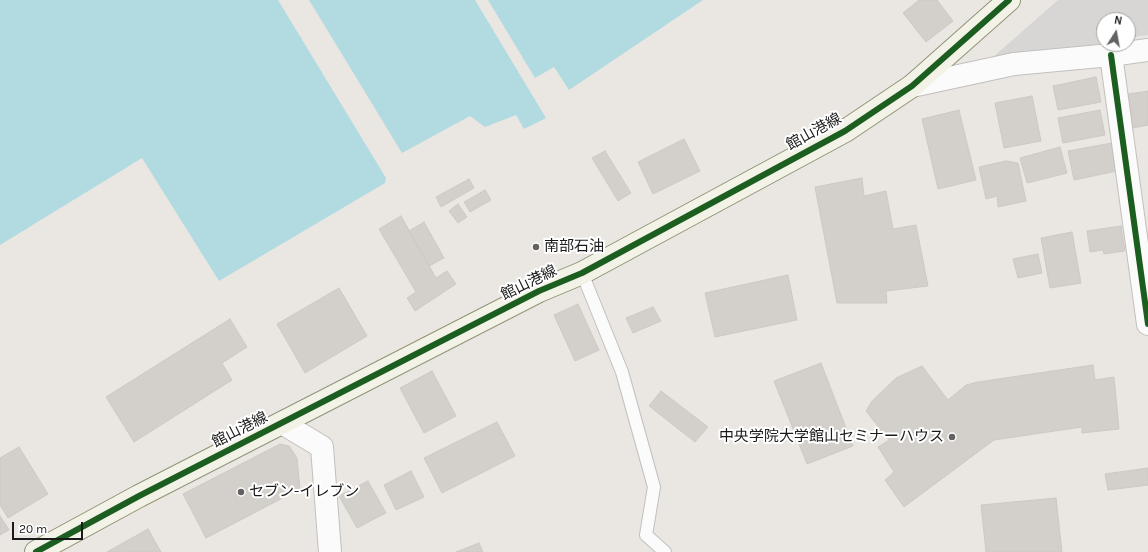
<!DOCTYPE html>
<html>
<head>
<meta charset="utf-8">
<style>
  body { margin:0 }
  #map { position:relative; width:1148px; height:552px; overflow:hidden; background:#eae7e2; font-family:Karla,sans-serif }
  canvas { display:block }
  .north { position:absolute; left:1096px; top:12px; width:40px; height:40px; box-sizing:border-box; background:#fff; border:1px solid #a3a3a3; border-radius:50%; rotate:11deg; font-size:11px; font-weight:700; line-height:16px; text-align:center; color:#1a1a1a }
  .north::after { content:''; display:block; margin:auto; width:14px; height:18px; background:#636260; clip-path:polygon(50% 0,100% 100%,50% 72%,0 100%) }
  .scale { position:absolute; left:12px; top:522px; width:71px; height:18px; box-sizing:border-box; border:2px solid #1a1a1a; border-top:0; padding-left:5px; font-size:12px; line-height:14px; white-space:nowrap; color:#1a1a1a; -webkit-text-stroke:3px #fff; paint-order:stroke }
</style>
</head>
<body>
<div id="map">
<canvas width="1148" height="552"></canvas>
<div class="north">N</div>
<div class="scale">20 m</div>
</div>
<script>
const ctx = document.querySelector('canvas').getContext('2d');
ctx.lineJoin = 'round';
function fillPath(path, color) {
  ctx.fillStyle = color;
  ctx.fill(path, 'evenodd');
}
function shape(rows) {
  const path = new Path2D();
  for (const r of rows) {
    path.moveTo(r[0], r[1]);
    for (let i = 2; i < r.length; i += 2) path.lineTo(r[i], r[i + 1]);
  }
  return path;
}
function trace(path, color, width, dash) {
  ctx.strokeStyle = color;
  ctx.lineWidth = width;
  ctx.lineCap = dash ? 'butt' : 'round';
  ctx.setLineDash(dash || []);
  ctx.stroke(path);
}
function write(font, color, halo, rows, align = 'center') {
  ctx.font = font + ' Karla,"Noto Sans JP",sans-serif';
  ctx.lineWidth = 4;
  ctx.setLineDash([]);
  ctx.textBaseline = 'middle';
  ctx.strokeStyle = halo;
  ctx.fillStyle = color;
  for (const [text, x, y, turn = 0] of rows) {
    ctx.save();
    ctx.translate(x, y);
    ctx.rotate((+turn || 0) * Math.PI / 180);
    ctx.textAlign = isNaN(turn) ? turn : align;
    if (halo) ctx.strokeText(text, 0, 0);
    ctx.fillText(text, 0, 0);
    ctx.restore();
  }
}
const parking = shape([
  [1058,0,1148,0,1148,35,1128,38,1128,20,1104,20,1104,43,984,65]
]);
const water = shape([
  [0,0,278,0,386,178,385,183,219,281,142,158,0,245],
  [309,0,475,0,546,118,524,129,516,115,485,127,470,116,402,153],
  [488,0,703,0,569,90,554,67,535,78]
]);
const building = shape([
  [919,0,937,0,953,21,926,42,903,13,919,0],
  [1096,77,1101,102,1058,110,1053,86,1096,77],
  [1148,91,1148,125,1128,129,1122,95,1148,91],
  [1032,96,1041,141,1004,148,995,103,1032,96],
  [959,110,976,180,938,189,922,119,959,110],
  [1100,110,1105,135,1063,143,1058,118,1100,110],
  [684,139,700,171,653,194,638,162,684,139],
  [1112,143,1117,171,1074,180,1068,151,1112,143],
  [1060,147,1067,173,1027,183,1020,158,1060,147],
  [605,151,631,193,618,201,592,158,605,151],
  [1006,161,1018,163,1026,201,998,207,997,196,986,199,979,167,1006,161],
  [862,178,864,196,886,191,893,229,916,225,928,286,886,291,887,303,837,303,815,187,862,178],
  [469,179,474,188,441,207,436,197,469,179],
  [485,190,491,200,470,212,464,202,485,190],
  [458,204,467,217,458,223,449,211,458,204],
  [401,216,436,278,447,271,456,284,415,311,407,298,416,292,379,229,401,216],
  [424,222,444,258,429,266,409,231,424,222],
  [1121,226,1125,251,1104,254,1103,250,1090,252,1087,231,1121,226],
  [1072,232,1081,283,1050,288,1041,238,1072,232],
  [1038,254,1042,273,1018,278,1013,259,1038,254],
  [788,275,797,320,715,337,705,293,788,275],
  [339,288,367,336,305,373,277,324,339,288],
  [578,304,599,350,575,361,554,315,578,304],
  [653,307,661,321,633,333,626,318,653,307],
  [230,319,247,347,222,363,232,380,134,442,106,397,230,319],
  [821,363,853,446,807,464,774,381,821,363],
  [1093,365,1095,380,1114,377,1119,429,1082,433,1082,427,994,440,904,507,885,480,894,472,878,447,889,440,866,411,872,401,896,378,922,366,948,400,966,385,978,382,1093,365],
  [432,371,456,416,424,433,400,388,432,371],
  [661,391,708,427,695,442,649,406,661,391],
  [497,422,515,456,442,493,424,458,497,422],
  [280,444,289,446,297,458,300,489,206,538,183,494,280,444],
  [19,447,48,494,8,518,0,505,0,458,19,447],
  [1148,468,1148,485,1108,490,1105,474,1148,468],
  [411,471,424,497,396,510,384,485,411,471],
  [368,481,386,513,357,528,339,496,368,481],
  [1056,498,1062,552,986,552,981,505,1056,498],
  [0,516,9,530,0,535,0,516],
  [148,529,161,552,107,552,148,529],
  [479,543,483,552,456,552,479,543]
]);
const lane = shape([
  [582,273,622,372,654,487,646,535,665,552]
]);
const street = shape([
  [1111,55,1148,324],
  [912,86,1014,64,1111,55,1148,50],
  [282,423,322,447,330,552]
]);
const secondary = shape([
  [36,552,139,496,539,291,582,273,845,131,912,86,1009,0]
]);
const cycleway = shape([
  [1111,55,1148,324],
  [36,552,139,496,539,291,582,273,845,131,912,86,1009,0]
]);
const markers = [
  [536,247,4,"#636260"],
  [952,437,4,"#636260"],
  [241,492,4,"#636260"]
];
const streetNames = [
  ["館山港線",814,132,-29],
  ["館山港線",529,283,-26],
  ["館山港線",240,430,-27]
];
const poiNames = [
  ["南部石油",544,247],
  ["中央学院大学館山セミナーハウス",944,437,"right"],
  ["セブン-イレブン",249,492]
];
fillPath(parking, '#d8d6d4');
fillPath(water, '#b1dae1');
fillPath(building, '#d3cfca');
trace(building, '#cdc8c3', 1);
trace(lane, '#c2c0be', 14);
trace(street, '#c2c0be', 24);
trace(secondary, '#93937a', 24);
trace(lane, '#fcfbfb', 12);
trace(street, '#fcfbfb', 22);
trace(secondary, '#f2f2e7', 22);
trace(cycleway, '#1b5e20', 6);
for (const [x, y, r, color] of markers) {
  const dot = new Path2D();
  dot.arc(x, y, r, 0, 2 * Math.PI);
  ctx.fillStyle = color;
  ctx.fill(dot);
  trace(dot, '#fff', 1.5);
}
write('15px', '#1a1a1a', '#fff', streetNames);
write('15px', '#1a1a1a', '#fff', poiNames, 'left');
</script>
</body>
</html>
